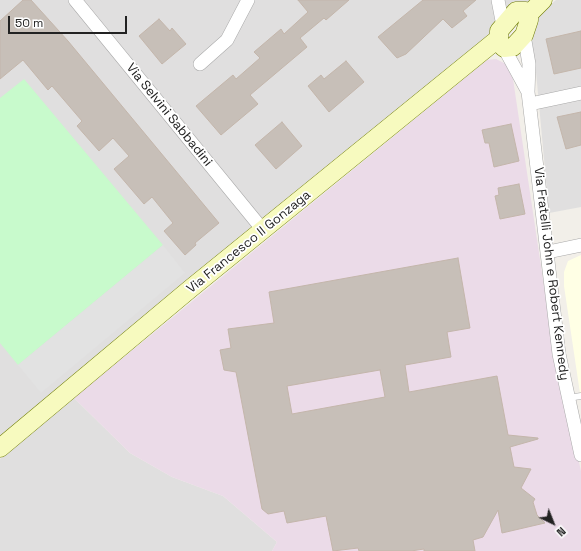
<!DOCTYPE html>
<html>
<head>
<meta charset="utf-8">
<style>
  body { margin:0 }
  #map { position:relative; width:581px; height:551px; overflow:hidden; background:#f2efe9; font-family:"Space Grotesk",sans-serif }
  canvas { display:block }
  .north { position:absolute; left:533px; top:503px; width:40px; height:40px; -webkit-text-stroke:3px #fff; paint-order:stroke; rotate:137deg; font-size:11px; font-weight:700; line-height:16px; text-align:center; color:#222 }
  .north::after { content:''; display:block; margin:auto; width:14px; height:18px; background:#222; clip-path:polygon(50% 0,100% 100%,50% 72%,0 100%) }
  .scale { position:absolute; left:8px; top:16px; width:119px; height:18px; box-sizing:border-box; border:2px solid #222; border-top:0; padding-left:5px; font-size:12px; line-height:14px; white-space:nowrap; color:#222; -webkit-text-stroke:3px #fff; paint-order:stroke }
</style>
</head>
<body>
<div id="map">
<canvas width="581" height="551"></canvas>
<div class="north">N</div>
<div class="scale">50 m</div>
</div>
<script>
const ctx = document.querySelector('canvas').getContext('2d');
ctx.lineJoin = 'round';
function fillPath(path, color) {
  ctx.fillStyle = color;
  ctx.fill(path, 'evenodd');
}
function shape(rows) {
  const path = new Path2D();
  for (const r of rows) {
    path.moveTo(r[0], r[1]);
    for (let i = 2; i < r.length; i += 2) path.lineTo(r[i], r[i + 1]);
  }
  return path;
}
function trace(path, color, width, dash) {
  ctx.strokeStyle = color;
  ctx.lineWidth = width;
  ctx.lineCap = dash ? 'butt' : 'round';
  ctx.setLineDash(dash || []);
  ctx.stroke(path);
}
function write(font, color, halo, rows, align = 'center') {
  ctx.font = font + ' "Space Grotesk",sans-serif';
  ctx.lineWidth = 3.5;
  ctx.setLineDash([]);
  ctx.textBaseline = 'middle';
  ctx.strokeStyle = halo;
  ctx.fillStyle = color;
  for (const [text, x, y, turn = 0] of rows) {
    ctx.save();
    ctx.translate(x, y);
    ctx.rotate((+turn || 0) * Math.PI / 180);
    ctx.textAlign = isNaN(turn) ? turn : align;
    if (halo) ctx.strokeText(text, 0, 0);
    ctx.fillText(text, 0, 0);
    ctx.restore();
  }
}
const residential = shape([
  [0,0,534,0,0,438],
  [556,0,581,0,581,207,549,213,535,61,529,40,539,14],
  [74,398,130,453,172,477,223,496,277,542,272,551,0,551,0,459]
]);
const industrial = shape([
  [496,59,506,64,513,79,554,353,581,471,581,551,272,551,277,542,223,496,172,477,130,453,74,398,487,60]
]);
const education = shape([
  [581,255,581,400,564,286,564,272,568,261]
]);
const park = shape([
  [24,79,163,245,18,365,0,343,0,98]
]);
const parking = shape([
  [163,245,185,273,41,393,18,365]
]);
const building = shape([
  [23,0,31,0,68,41,219,223,195,243,196,245,185,255,164,231,173,223,152,197,144,204,114,169,129,156,113,138,99,151,77,126,82,121,52,86,48,90,23,60,0,79,0,21,23,0],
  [298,0,349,0,326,20,324,18,300,38,307,47,250,95,258,104,221,135,196,106,233,75,236,79,260,58,254,52,281,29,284,34,308,12,298,0],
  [423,0,476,0,463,11,467,16,452,28,443,19,406,54,397,58,378,37,423,0],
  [159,19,170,31,172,28,186,44,162,64,139,36,159,19],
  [581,31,581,68,554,74,546,39,581,31],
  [346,61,364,82,329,112,308,86,321,75,324,79,346,61],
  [581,112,581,145,566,149,557,117,581,112],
  [282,122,302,146,276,169,255,145,282,122],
  [511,124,519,161,494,167,489,143,485,143,482,130,511,124],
  [519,184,525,214,500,219,495,196,499,195,498,188,519,184],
  [458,258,470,328,447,332,451,357,405,365,409,392,497,376,508,435,538,438,538,439,510,447,514,467,531,469,521,488,535,499,533,502,537,515,545,523,502,533,498,510,483,537,473,540,475,551,424,551,424,549,411,551,359,551,358,548,333,551,326,516,287,523,284,511,268,514,262,509,236,372,224,370,220,350,231,348,228,329,274,323,269,292,458,258],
  [380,370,385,397,292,414,287,386,380,370]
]);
const lane = shape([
  [568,398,581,396]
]);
const street = shape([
  [75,0,263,230],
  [498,0,503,26],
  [524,35,529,64,528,92,559,354,581,455],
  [504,48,528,92],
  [200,64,227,40,248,0],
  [530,104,581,93],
  [548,252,581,245]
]);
const secondary = shape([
  [516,11,526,11,529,14,529,20,524,35,513,47,504,48,499,43,499,31,516,11],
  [529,14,543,0],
  [0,448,190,289,499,38]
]);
const streetNames = [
  ["Via Selvini Sabbadini",169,115,51],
  ["Via Francesco II Gonzaga",249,242,-39],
  ["Via Fratelli John e Robert Kennedy",551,274,83]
];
fillPath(residential, '#e0dfdf');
fillPath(industrial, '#ebdbe8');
fillPath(education, '#ffffe5');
fillPath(park, '#c8facc');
fillPath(parking, '#e2e2e2');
fillPath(building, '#c7bfb8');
trace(building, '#c4b6ab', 1);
trace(lane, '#a9a9a9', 7);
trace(street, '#a9a9a9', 14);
trace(secondary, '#707d05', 19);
trace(lane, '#fff', 6);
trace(street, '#fff', 13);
trace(secondary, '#f7fabf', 18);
write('13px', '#222', '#fff', streetNames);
</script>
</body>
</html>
